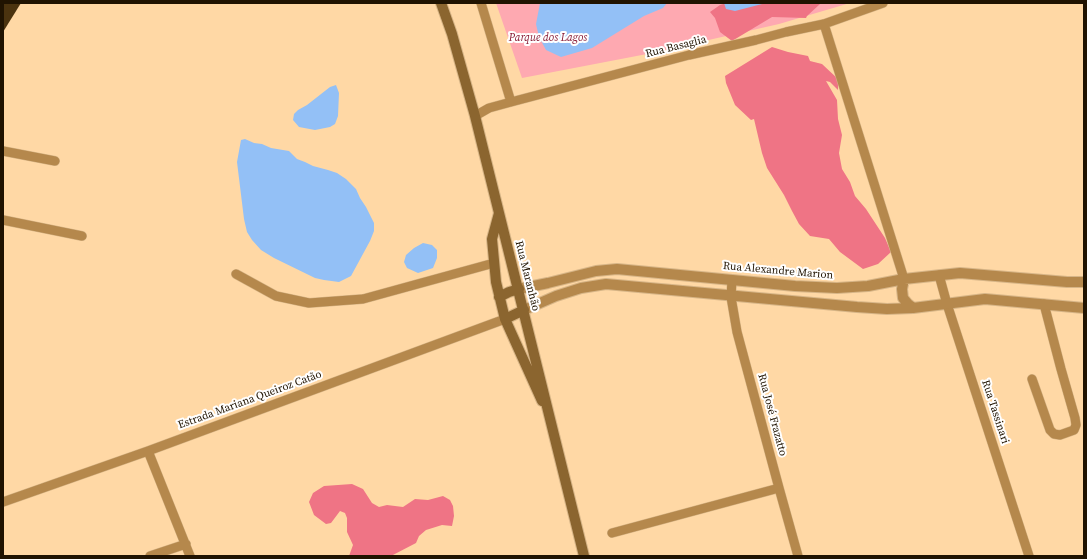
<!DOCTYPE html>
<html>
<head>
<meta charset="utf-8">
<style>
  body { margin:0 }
  #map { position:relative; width:1087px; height:559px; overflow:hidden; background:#ffd8a5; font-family:"Source Serif 4",serif }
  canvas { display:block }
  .frame { position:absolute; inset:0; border:4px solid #201301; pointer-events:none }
</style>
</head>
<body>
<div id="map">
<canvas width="1087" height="559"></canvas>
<div class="frame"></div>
</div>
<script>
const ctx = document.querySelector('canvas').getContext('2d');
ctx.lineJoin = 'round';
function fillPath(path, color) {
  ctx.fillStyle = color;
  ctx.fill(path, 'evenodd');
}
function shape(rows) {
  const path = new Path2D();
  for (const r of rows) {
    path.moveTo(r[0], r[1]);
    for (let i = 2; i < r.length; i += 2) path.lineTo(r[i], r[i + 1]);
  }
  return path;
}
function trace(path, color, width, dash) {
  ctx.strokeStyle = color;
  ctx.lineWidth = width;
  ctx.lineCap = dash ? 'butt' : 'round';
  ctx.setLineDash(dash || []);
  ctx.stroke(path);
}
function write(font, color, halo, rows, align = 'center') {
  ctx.font = font + ' "Source Serif 4",serif';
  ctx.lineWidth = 4;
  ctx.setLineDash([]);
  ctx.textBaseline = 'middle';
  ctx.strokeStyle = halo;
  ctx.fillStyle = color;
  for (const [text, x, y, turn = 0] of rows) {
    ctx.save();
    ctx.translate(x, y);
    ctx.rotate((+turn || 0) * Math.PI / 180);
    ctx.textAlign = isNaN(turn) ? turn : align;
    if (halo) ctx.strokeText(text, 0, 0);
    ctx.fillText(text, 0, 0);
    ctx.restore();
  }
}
const green = shape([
  [496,3,850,3,779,24,647,54,522,78]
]);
const forest = shape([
  [727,3,826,3,820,4,807,16,806,18,772,17,732,41,720,32,715,18,710,12,720,5],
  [772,47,788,52,808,56,810,61,822,64,838,79,838,90,830,82,826,81,837,100,838,119,842,135,839,153,842,169,850,182,855,196,866,209,885,238,891,252,878,264,863,269,840,252,829,239,810,236,799,224,792,211,784,195,767,168,762,153,754,119,751,120,735,105,726,83,725,76],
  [352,484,363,489,372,503,379,507,387,505,403,507,415,499,428,500,443,496,450,500,453,506,454,516,452,526,442,525,426,530,419,536,416,543,391,556,349,556,353,545,347,532,347,518,345,513,340,511,331,523,326,524,314,515,309,502,313,493,324,486]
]);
const water = shape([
  [540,3,667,3,663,8,644,16,592,48,561,57,546,50,539,37,536,24],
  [724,3,766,3,735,11,726,9],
  [336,85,339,93,338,116,335,124,330,127,315,130,299,127,293,120,294,114,298,110,307,105,330,87],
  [245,139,254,143,262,144,271,148,289,151,297,159,305,162,313,166,328,170,337,173,346,179,356,189,360,198,366,207,374,223,374,231,370,241,351,276,339,282,324,280,315,278,274,258,261,250,252,240,247,232,244,219,237,162,241,140],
  [423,243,432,245,437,250,437,258,433,268,418,273,407,268,404,262,406,255,414,248]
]);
const building = shape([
  [3,3,21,3,3,32]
]);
const minor = shape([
  [481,3,511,102],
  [824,24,904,279],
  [475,116,489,108,511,102,689,55,756,40,786,32,824,24,883,3],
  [3,151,55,161],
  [3,220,82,236],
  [236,274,276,296,309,303,363,299,494,263],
  [939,275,947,304,1029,556],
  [732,280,731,297,737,332,779,488,798,556],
  [1032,379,1050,430,1054,434,1060,435,1074,430,1076,425,1075,418,1061,369,1044,304],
  [148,451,190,556],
  [3,502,148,451,505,319],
  [612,533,779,488],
  [150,556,186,544]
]);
const tertiary = shape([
  [904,279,902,289,903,298,908,304,913,308],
  [519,289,548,283,596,271,617,269,795,286,837,288,868,286,904,279,960,273,1067,282,1084,282],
  [524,310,556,296,581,288,606,284,857,307,887,309,913,308,985,299,1084,308]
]);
const secondary = shape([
  [441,3,452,34,475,116,584,556],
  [499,213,492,239,496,282,505,319,542,401],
  [499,297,509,292,519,289],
  [505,319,524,310]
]);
const parkNames = [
  ["Parque dos Lagos",548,38]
];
const streetNames = [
  ["Rua Basaglia",676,47,-14],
  ["Rua Alexandre Marion",778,271,5],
  ["Rua Maranhão",527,276,76],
  ["Estrada Mariana Queiroz Catão",250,400,-20],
  ["Rua Tassinari",995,412,72],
  ["Rua José Frazatto",772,415,75]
];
fillPath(green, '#fea9b1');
fillPath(forest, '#ef7485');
fillPath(water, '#93c0f6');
fillPath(building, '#4b330f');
trace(minor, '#d7b587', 10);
trace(tertiary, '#d7b587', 12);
trace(secondary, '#d7b587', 12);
trace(minor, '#b5884c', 9);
trace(tertiary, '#b5884c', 10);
trace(secondary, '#8b652f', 10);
write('italic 11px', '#891b35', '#fff', parkNames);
write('11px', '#201301', '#fff', streetNames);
</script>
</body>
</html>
